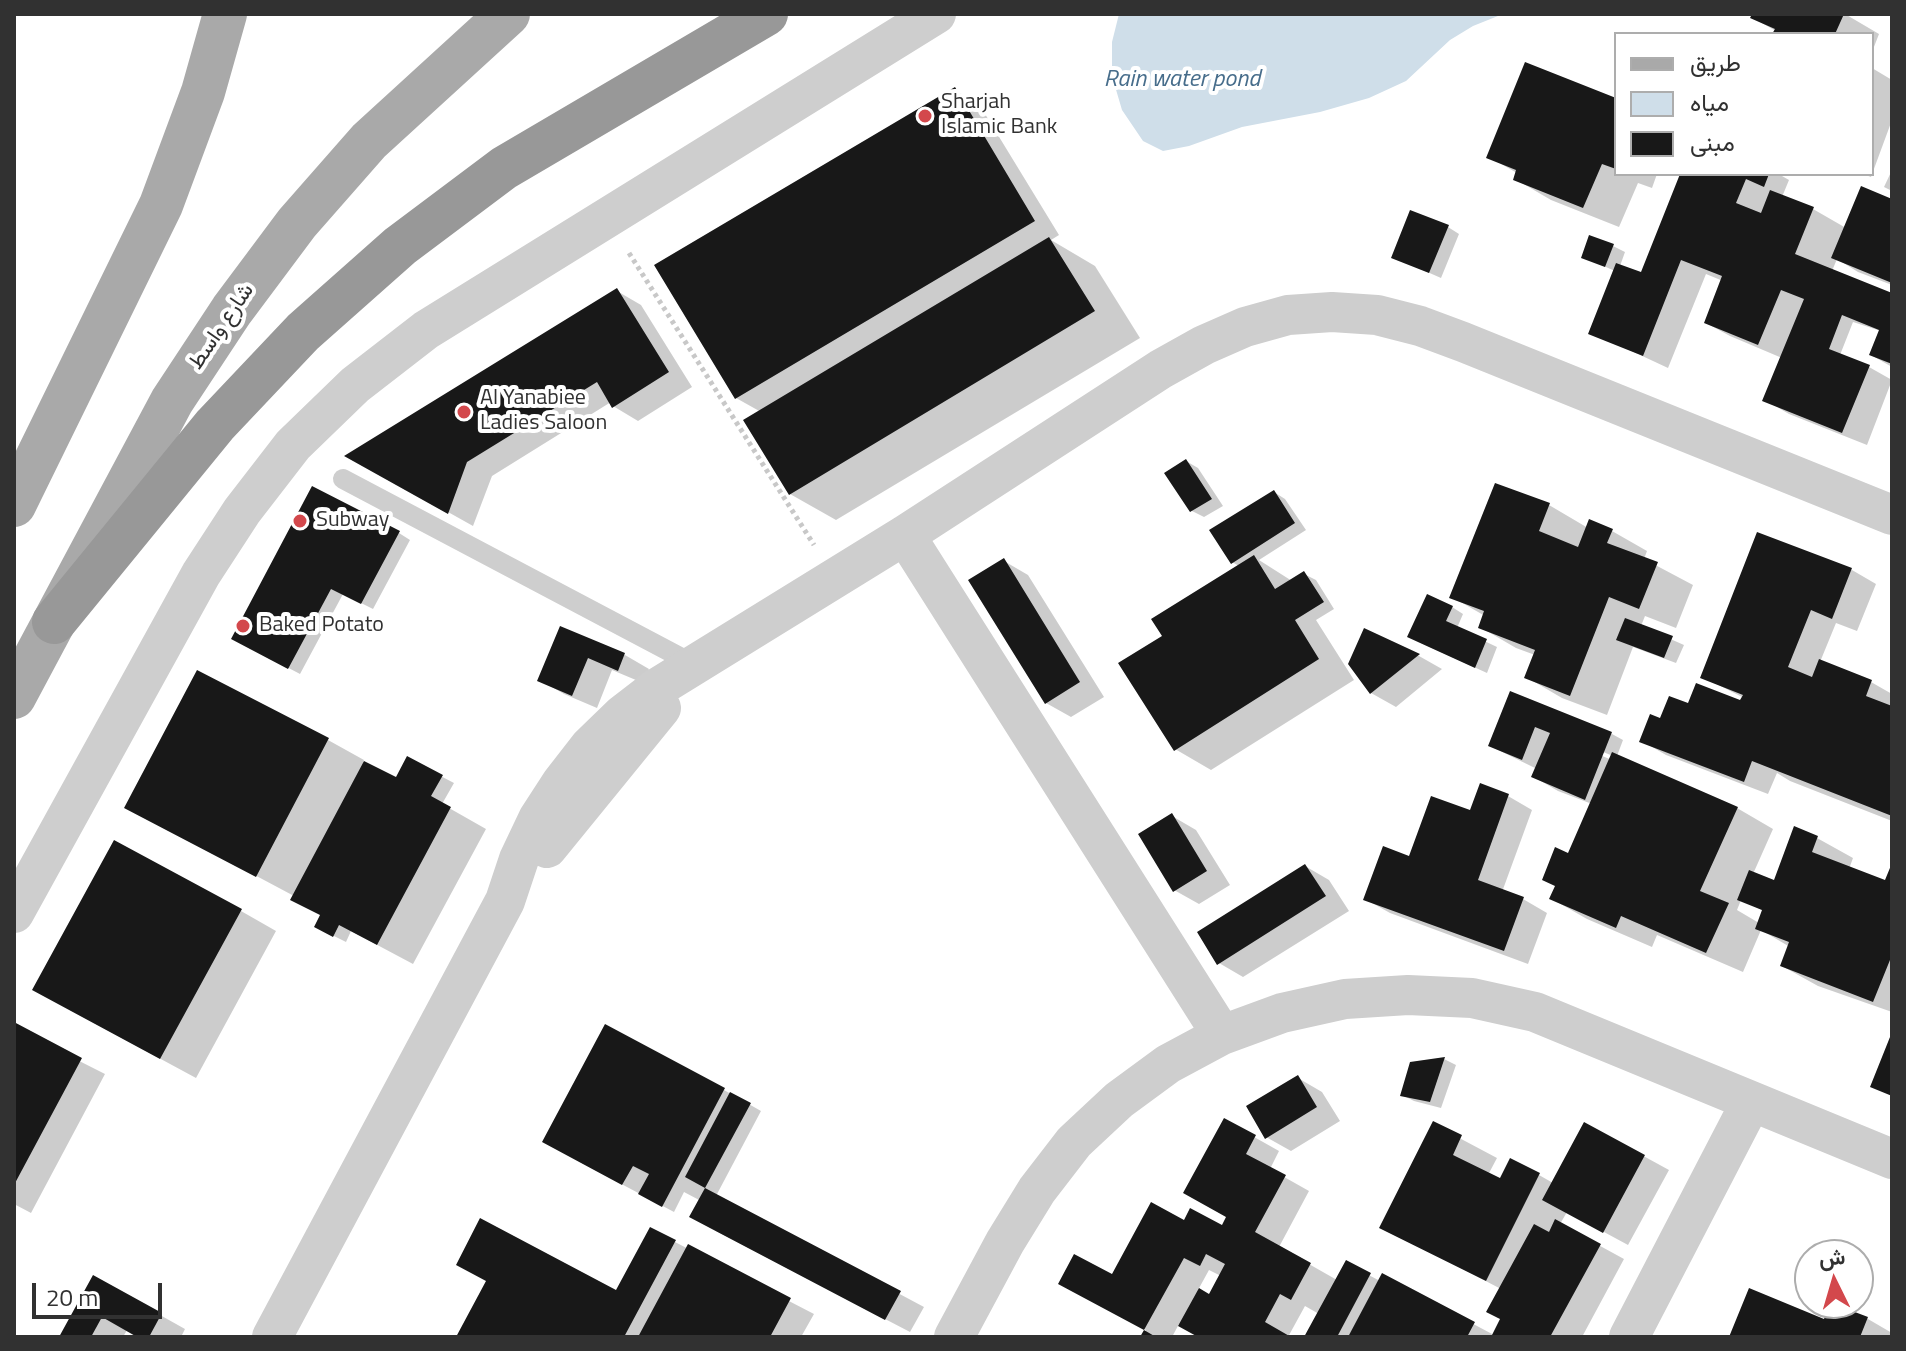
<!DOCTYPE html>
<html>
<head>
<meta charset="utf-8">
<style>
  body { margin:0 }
  #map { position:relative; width:1906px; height:1351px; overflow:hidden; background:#fff; font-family:"Titillium Web",Vazirmatn,sans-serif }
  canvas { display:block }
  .frame { position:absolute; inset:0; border:16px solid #313131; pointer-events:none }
  .legend { position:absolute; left:1614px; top:32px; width:260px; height:144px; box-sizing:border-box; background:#fff; border:2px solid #adadad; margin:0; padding:10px 14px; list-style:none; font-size:24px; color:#313131 }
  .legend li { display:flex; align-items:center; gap:16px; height:40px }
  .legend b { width:40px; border:2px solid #adadad }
  .north { position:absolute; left:1794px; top:1239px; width:80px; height:80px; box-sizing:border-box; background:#fff; border:2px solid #adadad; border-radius:50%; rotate:355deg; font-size:22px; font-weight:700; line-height:32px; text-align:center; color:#313131 }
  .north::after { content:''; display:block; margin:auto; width:28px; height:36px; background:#d3484c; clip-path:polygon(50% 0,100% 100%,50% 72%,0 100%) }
  .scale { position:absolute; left:32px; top:1283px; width:130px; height:36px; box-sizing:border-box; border:4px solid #313131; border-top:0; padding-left:10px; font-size:24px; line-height:28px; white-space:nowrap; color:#313131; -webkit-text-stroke:6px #fff; paint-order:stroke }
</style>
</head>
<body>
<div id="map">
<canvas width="1906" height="1351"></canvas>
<div class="frame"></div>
<ul class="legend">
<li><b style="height:10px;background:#a9a9a9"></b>طريق</li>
<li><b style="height:22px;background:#cfdee9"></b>مياه</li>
<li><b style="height:22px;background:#181818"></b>مبنى</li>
</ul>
<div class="north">ش</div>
<div class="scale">20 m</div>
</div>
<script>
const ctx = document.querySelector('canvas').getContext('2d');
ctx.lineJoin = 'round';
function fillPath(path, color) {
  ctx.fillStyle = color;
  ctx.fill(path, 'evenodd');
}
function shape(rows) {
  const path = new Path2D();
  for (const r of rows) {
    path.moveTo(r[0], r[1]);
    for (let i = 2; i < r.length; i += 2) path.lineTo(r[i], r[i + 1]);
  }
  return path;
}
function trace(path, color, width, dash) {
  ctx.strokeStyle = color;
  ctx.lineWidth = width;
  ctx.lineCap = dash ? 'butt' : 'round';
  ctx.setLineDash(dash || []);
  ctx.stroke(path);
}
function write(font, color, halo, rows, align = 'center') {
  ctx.font = font + ' "Titillium Web",Vazirmatn,sans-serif';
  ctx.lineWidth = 8;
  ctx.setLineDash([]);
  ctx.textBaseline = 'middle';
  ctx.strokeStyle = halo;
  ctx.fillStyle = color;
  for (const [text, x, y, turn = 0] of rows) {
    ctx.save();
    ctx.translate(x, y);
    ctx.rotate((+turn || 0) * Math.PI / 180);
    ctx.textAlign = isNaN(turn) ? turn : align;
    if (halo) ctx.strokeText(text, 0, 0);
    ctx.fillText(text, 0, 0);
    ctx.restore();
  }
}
const water = shape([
  [1119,14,1503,14,1473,26,1450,40,1406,81,1369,98,1320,112,1242,127,1189,146,1163,151,1143,141,1122,110,1112,76,1112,42]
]);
const shadow = shape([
  [1754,14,1845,14,1879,34,1872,52,1872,34,1775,34,1776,31,1753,18],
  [1872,68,1892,80,1892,120,1871,177,1863,174,1872,174],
  [955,90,979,104,1059,235,1051,240,1095,266,1140,338,836,520,790,494,761,412,736,398],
  [1616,101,1616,174,1657,174,1652,188,1638,183,1619,227,1551,200,1515,179,1517,173,1489,157],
  [1892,170,1892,191,1884,187],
  [1683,174,1783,174,1782,176,1789,180,1782,197,1813,209,1846,228,1892,201,1892,285,1858,272,1837,259,1832,271,1892,295,1892,367,1871,355,1881,331,1853,322,1840,355,1869,367,1892,380,1867,445,1789,414,1765,400,1782,358,1730,336,1706,323,1723,281,1706,274,1668,368,1623,347,1615,271,1583,257,1613,246,1625,252,1620,266,1642,275],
  [1448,227,1459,234,1441,278,1393,257],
  [617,291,641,305,692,387,638,421,613,406,611,402,492,476,473,526,348,456],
  [1186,461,1198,468,1223,506,1204,517,1192,511],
  [1274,492,1285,499,1306,530,1259,560,1292,581,1304,574,1316,580,1334,609,1316,620,1354,680,1211,770,1175,749,1165,637,1239,566,1232,562],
  [1549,505,1588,528,1612,531,1647,551,1644,559,1693,585,1676,628,1645,616,1641,626,1684,645,1676,663,1633,647,1607,715,1562,698,1526,677,1535,655,1516,648,1480,627,1485,616,1452,597],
  [399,533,410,540,373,609,343,594,300,674,245,645],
  [1759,535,1852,570,1876,584,1857,631,1836,623,1820,662,1871,682,1892,694,1892,821,1790,781,1777,773,1768,794,1666,755,1642,741,1661,721,1689,706,1742,703,1744,698,1703,677],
  [1004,561,1028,575,1104,697,1071,717,1046,703],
  [1452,607,1463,614,1457,628,1497,647,1487,673,1421,643],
  [561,629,625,655,649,669,643,683,612,670,597,708,564,694,540,680],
  [1365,630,1419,656,1442,669,1396,707,1371,693],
  [198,672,328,740,364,760,363,763,412,788,408,759,454,783,442,804,486,829,413,964,351,931,346,942,328,933,322,916,294,896,127,807],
  [1512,693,1612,734,1623,740,1617,756,1737,808,1773,829,1753,874,1775,882,1796,829,1817,838,1853,858,1849,869,1886,883,1892,869,1892,1012,1818,986,1782,966,1790,947,1761,930,1743,972,1657,935,1652,947,1587,919,1552,899,1592,804,1558,791,1534,777,1537,769,1490,746],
  [1561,735,1613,756,1612,760,1561,739],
  [1741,900,1764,911,1759,923,1737,910],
  [1508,796,1532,810,1502,892,1523,899,1547,913,1528,964,1390,913,1365,899,1410,858,1471,813],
  [1172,816,1196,830,1230,885,1199,904,1174,890],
  [1305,866,1329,880,1349,911,1243,977,1219,963],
  [241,911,276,931,196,1078,70,1010],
  [14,1028,105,1074,31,1213,14,1204],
  [1444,1059,1456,1065,1441,1108,1414,1101,1402,1095],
  [1298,1078,1322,1092,1340,1121,1291,1151,1266,1137],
  [724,1090,761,1111,716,1196,924,1307,910,1332,716,1231,701,1201,684,1192,674,1212,580,1162],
  [1224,1120,1279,1151,1270,1169,1309,1191,1279,1247,1337,1280,1346,1263,1380,1281,1383,1276,1494,1335,1503,1319,1501,1289,1382,1227,1433,1124,1497,1158,1488,1175,1501,1181,1539,1175,1553,1183,1585,1124,1669,1170,1628,1245,1567,1212,1560,1224,1624,1259,1582,1337,1307,1337,1319,1314,1305,1306,1288,1337,1201,1337,1179,1324,1172,1337,1142,1337,1146,1330,1085,1297,1184,1223,1223,1228,1229,1217],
  [1209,1270,1221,1276,1210,1297,1198,1290],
  [675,1242,814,1314,801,1337,459,1337,617,1293],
  [94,1278,185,1329,181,1337,140,1337,127,1330,123,1337,62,1337],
  [1833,1305,1868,1319,1892,1333,1892,1337,1731,1337,1825,1322]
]);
const building = shape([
  [1752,14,1844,14,1835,34,1772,34,1775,29,1750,18],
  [1525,62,1616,98,1616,169,1602,164,1583,208,1513,180,1516,170,1486,158],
  [955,87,1035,221,735,399,654,265],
  [1680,174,1769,174,1764,187,1746,179,1736,203,1761,213,1770,190,1814,207,1795,254,1892,293,1892,364,1869,355,1879,330,1842,315,1829,349,1870,365,1842,433,1762,401,1804,299,1781,290,1758,345,1704,323,1722,276,1681,260,1643,356,1588,334,1616,263,1641,272],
  [1861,186,1892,199,1892,283,1831,258],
  [1410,210,1449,225,1429,273,1391,258],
  [1589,235,1614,244,1605,267,1581,258],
  [1049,237,1095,311,789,495,743,420],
  [617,288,669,372,612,408,597,382,467,462,448,514,344,456],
  [1186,459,1212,499,1190,512,1164,473],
  [1495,483,1550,503,1539,531,1578,547,1589,519,1613,529,1607,543,1658,562,1639,609,1609,597,1570,696,1524,678,1535,650,1478,628,1484,611,1449,598],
  [312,486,400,531,361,604,331,589,288,669,231,639],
  [1274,490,1295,523,1231,564,1209,530],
  [1757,532,1852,568,1832,619,1811,610,1788,667,1812,677,1819,659,1872,680,1866,696,1892,706,1892,816,1752,761,1744,782,1639,742,1650,714,1660,718,1669,696,1688,703,1696,683,1740,700,1743,695,1700,678],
  [1254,555,1275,589,1304,571,1324,602,1295,620,1319,659,1174,751,1118,663,1162,636,1151,619],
  [1004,558,1080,682,1045,704,968,580],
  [1427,594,1453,606,1446,621,1487,639,1475,668,1407,637],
  [1625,618,1673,636,1664,658,1616,640],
  [560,626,625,653,618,671,588,658,572,696,537,681],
  [1364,628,1420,654,1370,694,1348,664],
  [197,670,329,738,256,877,124,808],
  [1510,691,1612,732,1585,800,1531,777,1550,733,1535,727,1522,760,1488,746],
  [1612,752,1738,807,1700,891,1729,903,1706,953,1621,916,1616,928,1549,899,1555,886,1542,880,1555,847,1568,853],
  [407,756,443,775,431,796,451,807,377,945,339,925,333,937,314,927,320,915,290,900,364,761,396,777],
  [1480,783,1509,794,1478,880,1524,897,1504,951,1363,900,1383,846,1409,856,1431,796,1470,810],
  [1172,813,1207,871,1173,892,1138,834],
  [1794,826,1818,836,1812,852,1885,880,1892,863,1892,955,1873,1002,1780,966,1789,942,1755,929,1762,910,1737,900,1749,870,1774,880],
  [114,840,242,909,160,1059,32,990],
  [1305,864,1326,896,1217,965,1197,932],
  [14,1022,82,1058,14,1185],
  [605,1024,725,1088,662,1207,638,1194,649,1174,633,1166,622,1185,542,1142],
  [1892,1032,1892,1096,1870,1087],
  [1445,1057,1430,1102,1400,1096,1410,1062],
  [1298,1075,1317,1107,1265,1139,1246,1106],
  [730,1092,751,1103,705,1188,685,1177],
  [1224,1118,1256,1135,1246,1154,1286,1175,1255,1232,1311,1263,1291,1300,1280,1294,1265,1322,1291,1337,1198,1337,1178,1326,1199,1288,1209,1294,1225,1264,1206,1254,1200,1266,1184,1258,1144,1330,1156,1337,1140,1337,1144,1330,1058,1284,1074,1254,1112,1274,1151,1202,1184,1220,1190,1208,1222,1225,1226,1217,1183,1193],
  [1433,1121,1462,1135,1453,1155,1500,1178,1510,1158,1540,1173,1486,1281,1379,1228],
  [1584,1122,1645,1155,1603,1233,1542,1200],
  [705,1188,901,1291,885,1320,689,1217],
  [480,1218,616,1290,650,1227,676,1240,624,1337,456,1337,486,1281,456,1265],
  [1555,1219,1601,1244,1550,1337,1491,1337,1500,1319,1486,1312,1534,1224,1549,1232],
  [688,1244,791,1298,770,1337,638,1337],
  [1346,1260,1371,1273,1337,1337,1304,1337],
  [1382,1273,1475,1322,1467,1337,1348,1337],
  [93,1275,162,1313,149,1337,137,1337,102,1317,91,1337,59,1337],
  [1749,1288,1824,1319,1831,1303,1868,1317,1860,1337,1729,1337]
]);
const path = shape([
  [629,253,814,545]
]);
const service = shape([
  [343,479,695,665]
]);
const minor = shape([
  [905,535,1222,1035],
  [547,848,661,708],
  [14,913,201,574,242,511,293,445,355,385,426,330,936,14],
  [272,1337,505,901,519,859,538,819,562,782,590,746,622,715,657,688,905,535,1161,369,1204,345,1245,327,1288,315,1332,312,1377,315,1420,326,1463,342,1892,515],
  [954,1337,1005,1242,1037,1190,1074,1142,1119,1100,1168,1064,1222,1035,1282,1013,1345,999,1408,995,1472,998,1535,1012,1892,1159],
  [1629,1337,1751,1102]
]);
const primary = shape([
  [14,505,161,205,203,92,225,14],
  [14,697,172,401,232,310,297,223,369,141,508,14]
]);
const motorway = shape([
  [54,622,215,425,303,332,400,246,504,168,766,14]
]);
const markers = [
  [925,116,8,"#d3484c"],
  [464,412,8,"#d3484c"],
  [300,521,8,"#d3484c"],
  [243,626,8,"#d3484c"]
];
const poiNames = [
  ["Sharjah",941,103],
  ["Islamic Bank",941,128],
  ["Al Yanabiee",480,399],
  ["Ladies Saloon",480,424],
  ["Subway",316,521],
  ["Baked Potato",259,626]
];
const streetNames = [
  ["شارع واسط",222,327,-56]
];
const waterNames = [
  ["Rain water pond",1182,80]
];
fillPath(water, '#cfdee9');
fillPath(shadow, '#0003');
fillPath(building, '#181818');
trace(path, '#c8c8c8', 5, [4, 4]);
trace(service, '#cecece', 20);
trace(minor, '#cecece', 40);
trace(primary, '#a9a9a9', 44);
trace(motorway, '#989898', 44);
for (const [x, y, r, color] of markers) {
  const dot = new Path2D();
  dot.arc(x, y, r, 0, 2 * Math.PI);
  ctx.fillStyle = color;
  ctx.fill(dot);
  trace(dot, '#fff', 3);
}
write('22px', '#313131', '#fff', poiNames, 'left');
write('22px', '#313131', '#fff', streetNames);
write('italic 24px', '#476d8b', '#fff', waterNames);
</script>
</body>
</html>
